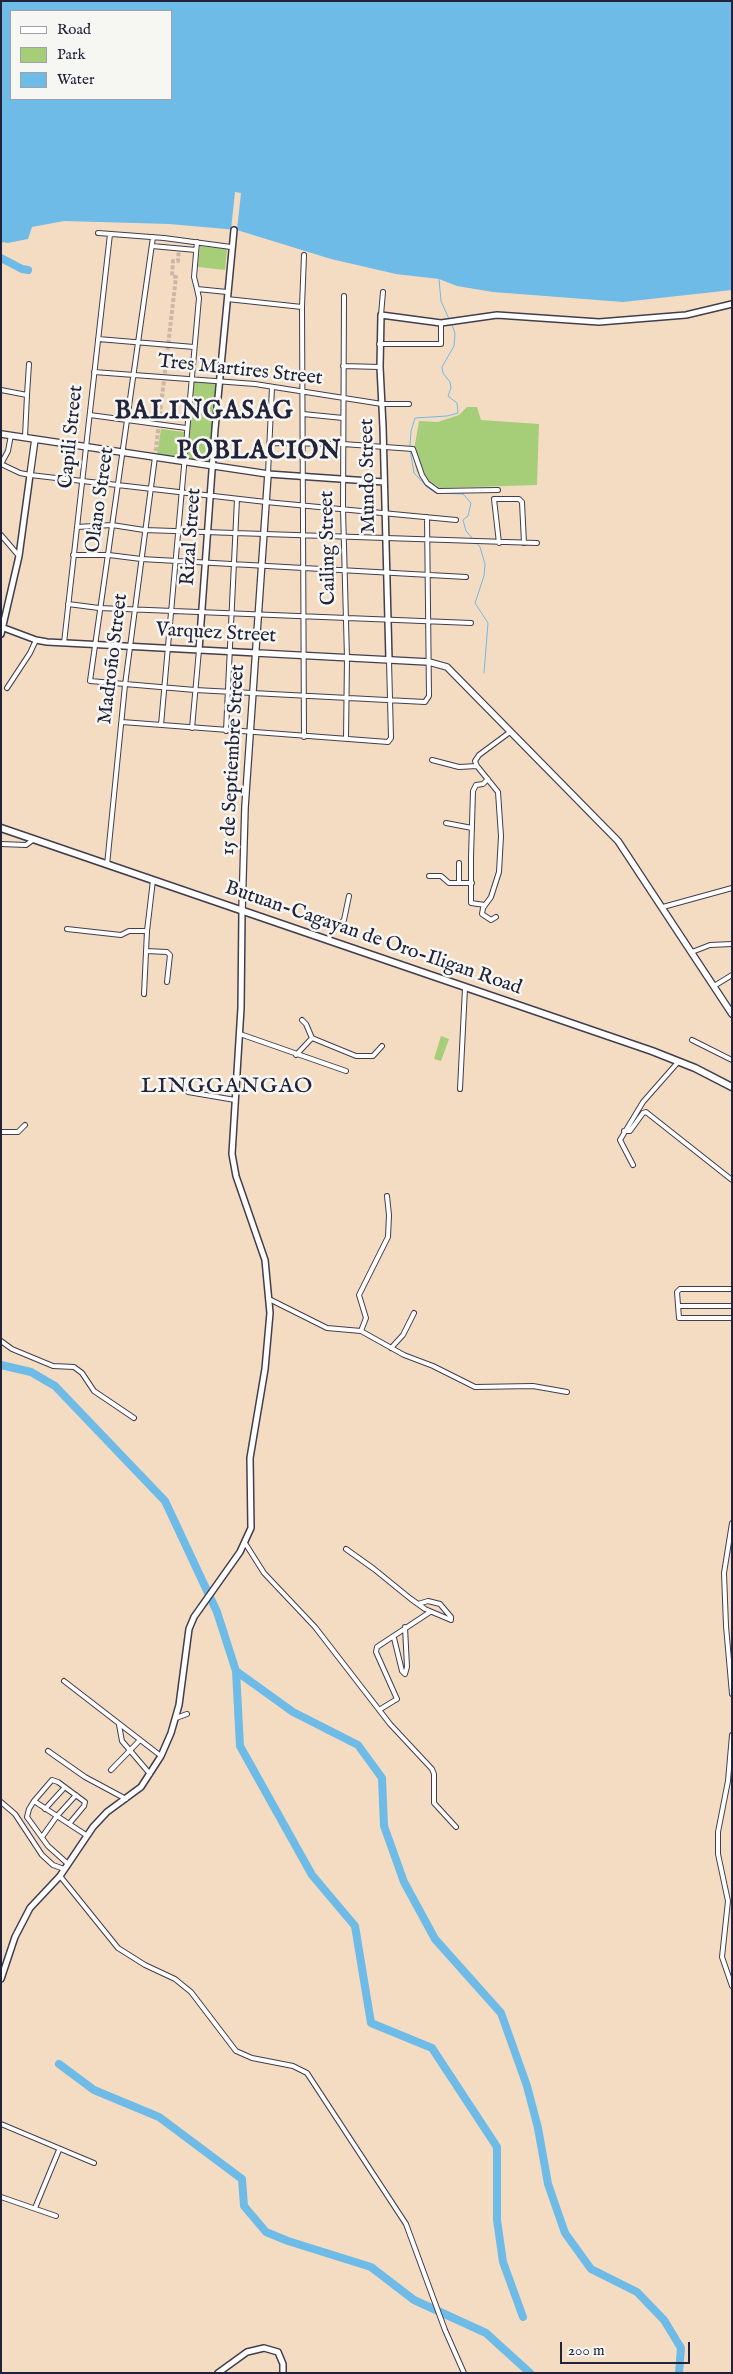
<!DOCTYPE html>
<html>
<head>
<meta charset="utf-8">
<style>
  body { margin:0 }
  #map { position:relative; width:733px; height:2374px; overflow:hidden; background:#f4dcc2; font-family:"IM FELL English",serif }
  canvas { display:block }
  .frame { position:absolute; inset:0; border:2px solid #22223b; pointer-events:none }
  .legend { position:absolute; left:10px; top:10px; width:162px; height:90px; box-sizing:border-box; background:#f6f6f2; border:1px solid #a1a1a9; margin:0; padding:6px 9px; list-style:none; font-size:15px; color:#22223b }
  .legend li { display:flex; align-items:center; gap:10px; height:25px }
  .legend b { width:25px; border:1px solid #a1a1a9 }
  .scale { position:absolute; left:560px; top:2342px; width:130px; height:22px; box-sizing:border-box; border:2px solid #22223b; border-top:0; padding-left:6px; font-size:15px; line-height:18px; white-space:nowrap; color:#22223b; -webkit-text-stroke:4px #f6f6f2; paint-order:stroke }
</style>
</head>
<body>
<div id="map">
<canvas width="733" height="2374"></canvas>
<div class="frame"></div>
<ul class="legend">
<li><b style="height:6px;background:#fff"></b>Road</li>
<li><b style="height:14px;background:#a6cd78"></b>Park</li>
<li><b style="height:14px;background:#6ebbe8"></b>Water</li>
</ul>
<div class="scale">200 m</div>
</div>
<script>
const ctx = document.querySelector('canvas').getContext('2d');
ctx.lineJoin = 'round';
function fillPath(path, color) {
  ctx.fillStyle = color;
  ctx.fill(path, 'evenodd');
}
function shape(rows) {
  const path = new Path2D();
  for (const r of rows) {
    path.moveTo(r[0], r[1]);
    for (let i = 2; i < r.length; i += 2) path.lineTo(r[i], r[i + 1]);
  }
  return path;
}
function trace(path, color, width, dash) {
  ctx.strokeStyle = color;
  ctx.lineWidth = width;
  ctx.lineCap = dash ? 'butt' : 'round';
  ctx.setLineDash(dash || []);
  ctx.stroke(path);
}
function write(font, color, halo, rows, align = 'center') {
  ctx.font = font + ' "IM FELL English",serif';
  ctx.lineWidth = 5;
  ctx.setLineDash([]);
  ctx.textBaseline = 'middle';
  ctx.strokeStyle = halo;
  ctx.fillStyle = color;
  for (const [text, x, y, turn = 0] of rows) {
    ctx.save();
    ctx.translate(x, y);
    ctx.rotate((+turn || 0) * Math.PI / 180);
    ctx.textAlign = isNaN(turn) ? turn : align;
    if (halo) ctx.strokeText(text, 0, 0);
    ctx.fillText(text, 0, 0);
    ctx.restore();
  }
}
const green = shape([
  [200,246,227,249,225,270,198,267],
  [194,382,217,383,210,463,186,459],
  [467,407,477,407,481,420,539,424,537,485,440,488,417,472,413,456,419,421,438,422,459,415],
  [161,429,184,432,181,458,157,455],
  [441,1036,449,1039,441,1061,434,1059]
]);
const water = shape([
  [1,1,732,1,732,290,623,302,493,292,457,286,439,279,396,274,331,259,237,230,169,224,64,221,32,227,28,239,8,243,1,242],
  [11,11,171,11,171,99,11,99]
]);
const pier = shape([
  [235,192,241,193,237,230,231,230]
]);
const stream = shape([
  [439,279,441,301,449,319],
  [410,446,411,431,415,418,447,416,458,413,457,403,448,396,451,388,450,382,443,373,442,367,454,346,455,333,452,325],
  [410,450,414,473,428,488,436,493,463,494,471,503,468,516,463,520,466,531,480,547,485,564,484,576,475,603,488,623,484,673]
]);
const river = shape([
  [1,258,22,269,28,270],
  [1,1365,31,1372,55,1386,165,1501,217,1612,236,1671,240,1746,312,1875,355,1926,371,2023,432,2048,497,2147,497,2220,503,2262,523,2317],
  [236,1671,293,1712,358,1745,382,1778,384,1826,404,1882,435,1939,501,2013,527,2086,538,2128,548,2184,565,2233,591,2269,637,2292,664,2320,681,2348,679,2373],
  [59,2064,94,2090,159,2117,242,2179,244,2206,266,2232,288,2241,371,2267,414,2300,486,2333,530,2373]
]);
const minorTunnel = shape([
  [155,457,176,277,172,276,173,261,178,261,179,248]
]);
const minor = shape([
  [98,233,164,238,231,247],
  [153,237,90,681,195,690,425,702,429,696,427,517],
  [197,242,194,277,197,289,227,292],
  [152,246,196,250],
  [304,255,302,307,304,737],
  [344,296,343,509,347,658,346,739],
  [227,299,302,307],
  [381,315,383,292],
  [98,339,194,347],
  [379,344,441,344,441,323],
  [343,366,380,367],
  [94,372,255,384,382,404,409,404],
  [1,390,27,395,25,437],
  [27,395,29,364],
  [303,414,343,418],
  [90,415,186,428],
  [270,443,343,444,413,449,422,475,427,483,438,491,498,490],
  [1,464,20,473,30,475,266,502,456,520],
  [1,464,8,451,11,435],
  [268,474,272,387],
  [77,527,112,525,144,530,537,543],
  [1,535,19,556],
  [499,543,494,499,519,499,522,502,524,543],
  [73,555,109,555,141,559,466,577],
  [68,604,99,608,471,623],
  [64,643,110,234],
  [7,688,30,653,36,640],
  [122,722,388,742,391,738,389,660],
  [161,725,199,298,197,289],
  [192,728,199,650],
  [226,731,237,499],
  [432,760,459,767,477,766],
  [446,823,472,828],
  [1,844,26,845,34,839],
  [107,865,125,685,155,457],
  [429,876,441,876,449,883,472,883],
  [459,883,459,863],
  [485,905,471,903,471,857,473,791,476,785,483,784,488,779],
  [663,907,732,888],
  [496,917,491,920,482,914,483,908,491,897,499,872,501,836,498,792,477,766,475,761,479,755,510,732],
  [67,929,121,935,129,931,147,931],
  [328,940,333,929,344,920,349,896],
  [146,951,167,952,170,955,167,982],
  [692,952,710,945,732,944],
  [714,986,732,975],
  [144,994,147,931,153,880],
  [302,1020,306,1024,312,1038,356,1056,373,1056,382,1046],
  [240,1034,346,1071],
  [692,1040,732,1060],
  [296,1055,312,1038],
  [460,1089,465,988],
  [188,1092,235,1100],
  [624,1131,630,1131,643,1113,646,1112,732,1180],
  [1,1132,18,1132,25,1125],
  [633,1165,620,1140,643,1102,679,1061],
  [732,1289,680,1289,677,1292,679,1318,732,1318],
  [269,1299,327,1328,361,1331,404,1355,433,1366,475,1387,533,1386,567,1392],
  [678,1306,732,1306],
  [361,1331,366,1318,359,1295,388,1237,389,1215,387,1196],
  [1,1341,12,1349,53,1366,74,1367,82,1373,94,1391,134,1418],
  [391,1348,403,1335,414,1313],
  [732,1523,724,1573,726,1626,732,1694],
  [245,1543,264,1573,315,1627,390,1724,432,1769,434,1774,434,1803,456,1827],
  [346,1549,374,1569,401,1591,411,1599,425,1609,451,1620,451,1617,440,1604,428,1601,418,1604],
  [394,1638,402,1671,405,1674,407,1667,405,1627],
  [64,1681,161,1756],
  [379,1710,397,1699,376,1652,377,1647,430,1612],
  [176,1718,187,1714],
  [119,1725,122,1741,150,1774],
  [732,1735,728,1781,718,1832,718,1854,728,1901,722,1957,732,1986],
  [48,1751,85,1777,126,1799],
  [111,1770,140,1740],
  [34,1801,86,1835],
  [1,1802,15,1814,42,1855,53,1865,64,1869],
  [45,1809,65,1787],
  [42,1837,57,1816,76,1795],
  [68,1864,48,1846,27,1817,29,1809,34,1801,52,1780,58,1782,85,1802,84,1806,69,1824],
  [60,1876,118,1948,145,1965,175,1979,191,1992,236,2051,252,2058,293,2066,307,2073,406,2224,445,2330,464,2373],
  [1,2124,94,2163],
  [1,2197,56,2216],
  [35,2208,59,2150]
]);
const tertiary = shape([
  [268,474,384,482],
  [4,628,36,640,47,642,257,653],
  [1,634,19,556,30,475],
  [199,650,215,429,234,230],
  [389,660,383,427,380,367,381,315,441,323,497,315,599,322,686,315,732,304],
  [1,1979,15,1937,30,1908,60,1876,93,1827,107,1812,141,1787,161,1756,171,1733,179,1705,189,1629,194,1617,240,1552,251,1528,250,1458,265,1369,270,1313,265,1260,236,1176,232,1154,241,1008,242,911],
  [218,2373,247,2352,264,2348,278,2352,283,2364,283,2373]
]);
const secondary = shape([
  [1,434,268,474,245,807,242,911],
  [30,475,35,439],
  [257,653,429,662,447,667,618,841,732,1014]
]);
const trunk = shape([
  [1,828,652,1051,695,1068,732,1087]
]);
const streetNames = [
  ["Tres Martires Street",240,371,6],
  ["Capili Street",72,437,-84],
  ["Mundo Street",369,476,-91],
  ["Olano Street",101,500,-82],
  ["Rizal Street",192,537,-86],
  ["Cailing Street",329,548,-91],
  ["Varquez Street",216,634,3],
  ["Madroño Street",114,659,-83],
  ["15 de Septiembre Street",234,760,-87],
  ["Butuan-Cagayan de Oro-Iligan Road",373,939,19]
];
const quarterNames = [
  ["LINGGANGAO",227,1087]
];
const districtNames = [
  ["BALINGASAG",204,413],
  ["POBLACION",259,453]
];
fillPath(green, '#a6cd78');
fillPath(water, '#6ebbe8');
fillPath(pier, '#f4dcc2');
trace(stream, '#6ebbe8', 1);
trace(river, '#6ebbe8', 8);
trace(minorTunnel, '#cab7a7', 4, [4, 2]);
trace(minor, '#423e4f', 6);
trace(tertiary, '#423e4f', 8);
trace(secondary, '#423e4f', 8);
trace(trunk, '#423e4f', 9);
trace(minor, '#fff', 4);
trace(tertiary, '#fff', 5);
trace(secondary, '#fff', 5.5);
trace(trunk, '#fff', 6);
write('20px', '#22223b', '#f6f6f2', streetNames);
ctx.letterSpacing = '1px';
write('22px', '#22223b', '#f6f6f2', quarterNames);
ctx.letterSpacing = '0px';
ctx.letterSpacing = '1px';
write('bold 25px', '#22223b', '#f6f6f2', districtNames);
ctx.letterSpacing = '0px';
</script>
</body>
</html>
